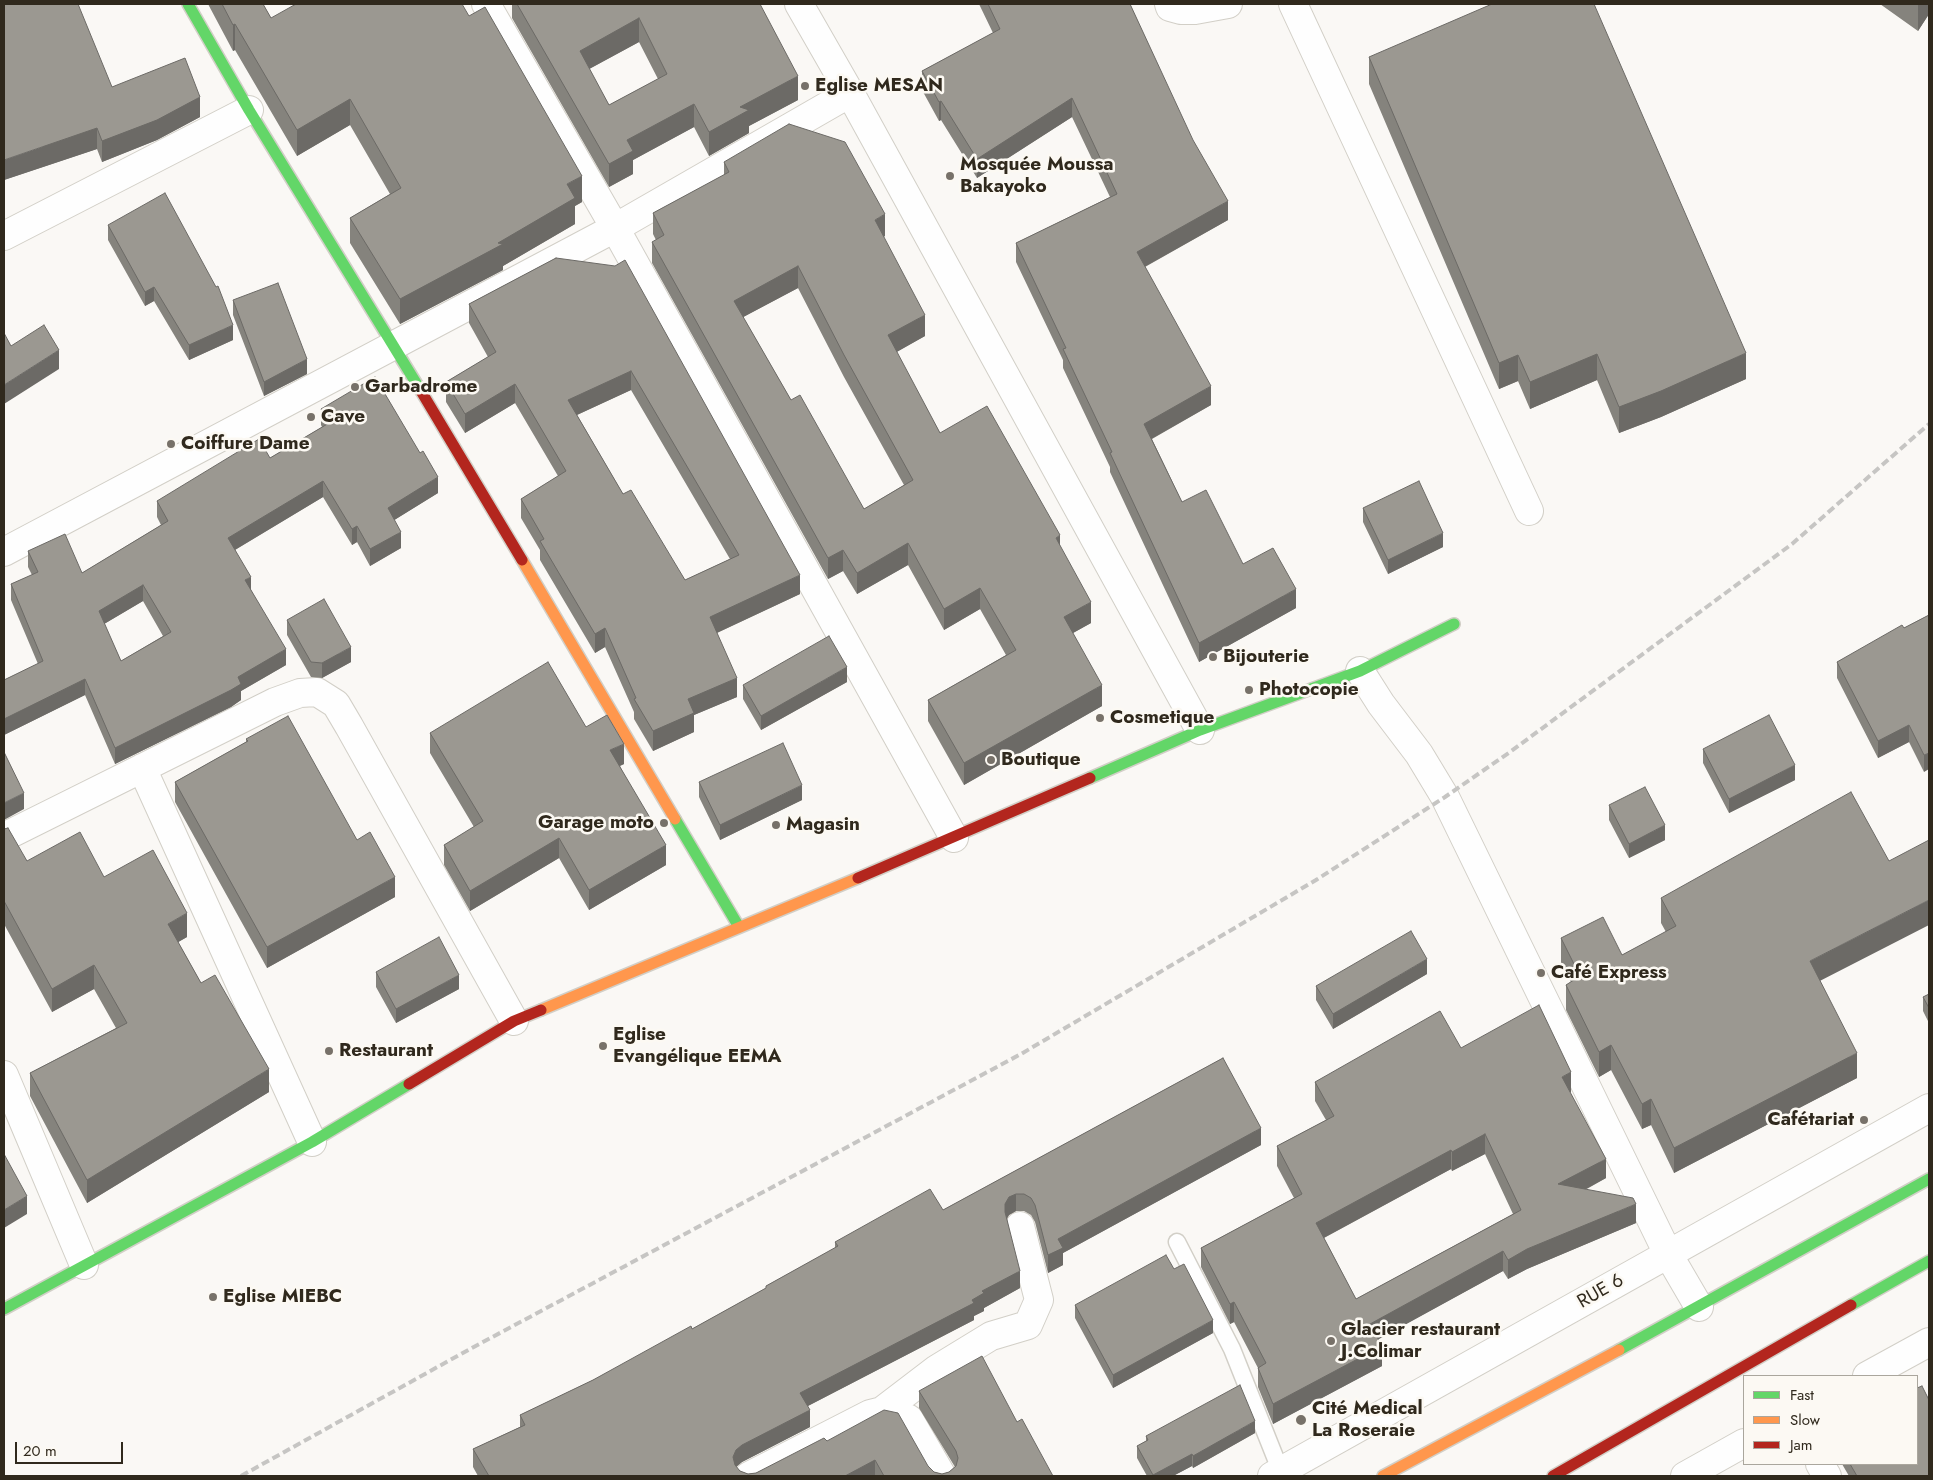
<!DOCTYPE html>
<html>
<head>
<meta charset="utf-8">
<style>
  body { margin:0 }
  #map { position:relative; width:1933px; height:1480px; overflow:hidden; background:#faf8f5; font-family:Jost,sans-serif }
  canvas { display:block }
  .frame { position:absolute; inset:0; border:5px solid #30291d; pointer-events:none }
  .legend { position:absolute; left:1743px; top:1375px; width:175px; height:90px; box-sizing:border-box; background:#fcf9f3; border:1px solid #aaa69d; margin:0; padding:6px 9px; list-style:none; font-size:15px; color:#30291d }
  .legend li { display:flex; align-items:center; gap:10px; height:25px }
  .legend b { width:25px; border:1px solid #aaa69d }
  .scale { position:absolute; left:15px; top:1442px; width:108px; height:22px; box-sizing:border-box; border:2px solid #30291d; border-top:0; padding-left:6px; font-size:15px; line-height:18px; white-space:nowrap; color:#30291d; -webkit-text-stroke:4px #fcf9f3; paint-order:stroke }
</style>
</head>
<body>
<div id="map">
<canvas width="1933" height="1480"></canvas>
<div class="frame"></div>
<ul class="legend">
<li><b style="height:6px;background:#63d668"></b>Fast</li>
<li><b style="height:6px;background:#ff974d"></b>Slow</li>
<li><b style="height:6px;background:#b3261e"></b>Jam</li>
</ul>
<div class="scale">20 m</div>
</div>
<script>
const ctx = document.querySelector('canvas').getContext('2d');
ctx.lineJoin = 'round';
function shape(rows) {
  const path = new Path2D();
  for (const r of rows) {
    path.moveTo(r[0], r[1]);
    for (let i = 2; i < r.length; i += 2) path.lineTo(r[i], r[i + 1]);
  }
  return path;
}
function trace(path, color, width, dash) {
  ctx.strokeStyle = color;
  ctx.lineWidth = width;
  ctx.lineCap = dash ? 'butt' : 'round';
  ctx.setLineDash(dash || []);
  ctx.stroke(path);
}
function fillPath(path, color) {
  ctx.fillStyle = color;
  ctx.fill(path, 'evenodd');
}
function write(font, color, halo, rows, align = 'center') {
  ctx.font = font + ' Jost,sans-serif';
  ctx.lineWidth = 5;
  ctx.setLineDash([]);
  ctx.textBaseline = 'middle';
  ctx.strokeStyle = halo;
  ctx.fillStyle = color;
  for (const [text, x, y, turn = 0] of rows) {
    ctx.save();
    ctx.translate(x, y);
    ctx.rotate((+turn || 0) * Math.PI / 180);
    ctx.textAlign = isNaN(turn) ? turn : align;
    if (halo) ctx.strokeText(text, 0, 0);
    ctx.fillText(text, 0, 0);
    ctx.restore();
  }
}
const lane = shape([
  [1177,1242,1232,1349,1281,1472]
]);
const street = shape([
  [486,4,615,228,954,838],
  [799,4,850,93,1200,730],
  [1169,4,1170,7,1181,10,1195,10,1228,4],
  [1293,4,1529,511],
  [4,236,249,110],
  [4,552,615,228,850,93],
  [1360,671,1381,704,1419,754,1445,797,1668,1254,1699,1307],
  [142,768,312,1142],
  [4,837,275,702,300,693,317,692,336,704,349,726,514,1021],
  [4,1075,84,1265],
  [1867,1376,1929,1342],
  [882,1411,937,1369,991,1336,1028,1325,1039,1300,1020,1226],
  [1820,1464,1827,1476],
  [749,1476,870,1414,882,1411,899,1414,909,1419,942,1476],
  [1272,1476,1929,1108],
  [1685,1476,1744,1443]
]);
const fast = shape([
  [188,4,249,110,421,391],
  [1090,778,1200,730,1360,671,1454,624],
  [675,819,739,927],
  [1851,1305,1929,1261],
  [4,1309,312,1142,409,1084],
  [1619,1350,1929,1179]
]);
const slow = shape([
  [522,560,675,819],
  [541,1010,858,878],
  [1383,1476,1619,1350]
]);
const jam = shape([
  [421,391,522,560],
  [858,878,1090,778],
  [409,1084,514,1021,541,1010],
  [1553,1476,1851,1305]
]);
const rail = shape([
  [241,1476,470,1349,1021,1054,1316,880,1445,797,1510,752,1792,544,1929,424]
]);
const wall = shape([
  [208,4,263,4,271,18,582,202,575,206,575,224,503,266,503,270,400,324,350,243,350,218,390,194,350,125,297,156,235,50,233,51],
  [512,4,760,4,798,100,749,126,749,133,709,156,694,127,633,160,633,174,609,187,512,18],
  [639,42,658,79,609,105,589,69],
  [979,4,1130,4,1228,220,1145,267,1211,405,1152,439,1182,502,1243,564,1296,608,1199,662,1110,472,1110,467,1063,368,1063,360,1016,262,1016,243,1110,197,1072,117,977,178,941,120,939,121,922,90,922,71,993,33],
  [1880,4,1929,4,1929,14,1918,31],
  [1369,57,1746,379,1661,417,1619,433,1597,380,1530,409,1518,381,1499,389,1369,84],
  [112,87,200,117,157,140,102,162,97,149,4,180],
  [724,162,885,236,883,237,925,336,896,352,940,433,1060,546,1091,623,1073,633,1102,706,964,785,928,721,928,700,1006,655,980,609,944,630,908,565,857,594,843,571,828,579,652,263,652,242,656,240,653,234,653,213,724,175],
  [798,288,844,377,904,485,864,509,791,400,743,317],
  [108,225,233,340,189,360,154,301,145,306,108,240],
  [556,258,800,594,717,633,737,697,694,715,694,732,653,751,634,719,634,712,605,647,595,653,540,560,540,550,521,518,521,499,558,476,515,403,465,433,446,402,446,382,488,357,469,323,469,304],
  [631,390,730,559,685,580,623,494,577,415],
  [233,300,307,374,264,396,233,315],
  [321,409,438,493,394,520,401,548,370,566,357,542,352,545,323,497,235,550,251,590,286,665,241,691,241,700,231,707,115,764,85,695,4,735,4,680,38,664,11,600,11,584,32,575,28,567,28,551,82,573,161,525,157,517,157,501,270,458,322,427,321,425],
  [143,601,163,636,121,661,104,624],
  [1363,508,1443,547,1388,574,1363,522],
  [1929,615,1924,772,1909,742,1878,758,1837,678,1837,662],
  [287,620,351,662,322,678,311,677,287,635],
  [847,682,761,730,743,699,743,685],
  [586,727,624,764,620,766,666,865,589,910,559,858,470,911,444,865,444,845,474,827,430,753,430,733],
  [246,739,357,840,395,897,267,968,175,802,175,782,246,742],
  [1703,749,1795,780,1729,813,1703,763],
  [699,782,802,800,720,840,699,797],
  [1609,805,1665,840,1629,858,1609,820],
  [4,829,27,861,104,877,187,937,178,942,201,983,269,1092,87,1203,30,1096,30,1073,116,1028,94,989,52,1012,4,924],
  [1661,898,1820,981,1857,1078,1674,1173,1651,1125,1642,1129,1611,1070,1599,1077,1566,1010,1566,985,1571,982,1561,964,1561,938,1622,955,1666,932,1661,923],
  [376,972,459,989,396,1023,376,987],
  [1427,974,1333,1029,1316,1000,1316,986],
  [1929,994,1929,1023,1923,1011,1923,997],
  [1461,1048,1571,1092,1570,1092,1606,1178,1585,1190,1636,1223,1527,1269,1508,1279,1503,1271,1378,1339,1382,1366,1273,1424,1258,1387,1258,1368,1234,1322,1230,1324,1201,1267,1201,1248,1294,1198,1277,1166,1277,1146,1326,1120,1315,1101,1315,1082],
  [1485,1154,1513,1214,1356,1299,1324,1238,1451,1169,1452,1171],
  [1223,1058,1261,1145,1063,1253,1063,1265,1048,1273,1035,1222,1031,1215,1024,1211,1016,1211,1009,1215,1007,1219,1020,1288,984,1308,984,1311,974,1316,974,1320,808,1406,810,1427,742,1462,736,1467,740,1471,748,1474,756,1473,827,1441,928,1466,934,1472,942,1474,949,1472,955,1467,919,1408,919,1391,1017,1422,1053,1476,478,1476,473,1467,473,1449,520,1427,520,1415,593,1380,692,1329,766,1288,766,1286,835,1248,835,1242,943,1210],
  [1075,1305,1213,1333,1113,1388,1075,1318],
  [1255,1433,1193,1468,1192,1466,1173,1476,1147,1476,1137,1458,1137,1446,1146,1441,1146,1436],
  [1842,1464,1917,1464,1929,1476,1849,1476]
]);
const shadedWall = shape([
  [1919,4,1929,4,1929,14,1918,31,1918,5],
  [639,18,639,42,580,74,580,51],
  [235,24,235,50,233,51,233,25],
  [798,76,798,100,749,126,749,133,709,156,709,132,740,107],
  [200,97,200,117,157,140,102,162,102,141],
  [1072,98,1072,117,977,178,977,159],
  [350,99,350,125,297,156,297,130],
  [941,101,941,120,939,121,939,102],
  [694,104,694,127,633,160,633,174,609,187,609,164,627,140],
  [97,128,97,149,4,180,4,160],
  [582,176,582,202,575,206,575,224,503,266,503,270,400,324,400,299,498,243,567,184],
  [1228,201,1228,220,1137,271,1137,252],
  [885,214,885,236,875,241,875,220],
  [798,266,798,288,734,322,734,301],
  [154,287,154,301,145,306,145,292],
  [925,315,925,336,888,357,888,335],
  [233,325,233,340,189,360,189,345],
  [59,350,59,369,4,404,4,385],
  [1746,353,1746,379,1661,417,1619,433,1619,407],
  [1597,354,1597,380,1530,409,1530,382],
  [1518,355,1518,381,1499,389,1499,363],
  [307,359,307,374,264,396,264,382],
  [631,371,631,390,568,419,568,400],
  [515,384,515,403,465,433,465,414],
  [1211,386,1211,405,1144,443,1144,424],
  [438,477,438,493,388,524,388,508],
  [323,481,323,497,228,554,228,538],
  [357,526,357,542,352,545,352,529],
  [401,532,401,548,370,566,370,549],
  [1443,533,1443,547,1388,574,1388,560],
  [1060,535,1060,556,1056,538],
  [908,543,908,565,857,594,857,573],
  [843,550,843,571,828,579,828,558],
  [800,575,800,594,710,636,710,617],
  [251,577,251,593,245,580],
  [143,585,143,601,99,627,99,611],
  [980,588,980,609,944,630,944,609],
  [1296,589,1296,608,1199,662,1199,643],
  [1091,602,1091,623,1064,638,1064,617],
  [605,628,605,647,595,653,595,634],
  [351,647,351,662,322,678,322,663],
  [286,649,286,665,241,691,241,700,231,707,115,764,115,748],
  [847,667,847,682,761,730,761,716],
  [737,678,737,697,694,715,694,732,653,751,653,731,688,699],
  [85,679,85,695,4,735,4,719],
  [1102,685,1102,706,964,785,964,763],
  [1909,725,1909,742,1878,758,1878,741],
  [624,744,624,764,610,770,610,750],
  [1929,753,1929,769,1924,772,1924,755],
  [1795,765,1795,780,1729,813,1729,799],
  [802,785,802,800,720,840,720,825],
  [24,793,24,809,4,820,4,803],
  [1665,825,1665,840,1629,858,1629,844],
  [559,838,559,858,470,911,470,891],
  [666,845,666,865,589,910,589,890],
  [395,877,395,897,267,968,267,947],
  [1929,900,1929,925,1810,986,1810,961],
  [187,913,187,937,168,948,168,924],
  [1427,959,1427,974,1333,1029,1333,1014],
  [94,965,94,989,52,1012,52,989],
  [459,975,459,989,396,1023,396,1009],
  [1611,1045,1611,1070,1599,1077,1599,1052],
  [1857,1053,1857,1078,1674,1173,1674,1148],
  [269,1069,269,1092,87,1203,87,1180],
  [1571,1072,1571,1092,1562,1096,1562,1077],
  [1651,1099,1651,1125,1642,1129,1642,1104],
  [1261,1128,1261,1145,1063,1253,1063,1265,1048,1273,1048,1255,1058,1239],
  [1485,1134,1485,1154,1452,1171,1452,1152],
  [1451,1150,1451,1169,1316,1242,1316,1223],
  [1606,1159,1606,1178,1558,1204,1558,1184],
  [1016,1194,1016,1211,1009,1215,1005,1221,1005,1204,1009,1197],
  [27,1196,27,1214,4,1228,4,1210],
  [1636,1204,1636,1223,1527,1269,1508,1279,1508,1260,1527,1249],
  [1503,1251,1503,1271,1370,1344,1370,1324],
  [1020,1271,1020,1288,984,1308,984,1311,974,1316,974,1320,800,1410,800,1393,972,1300,982,1291],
  [1234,1302,1234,1322,1230,1324,1230,1304],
  [1213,1320,1213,1333,1113,1388,1113,1375],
  [1382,1346,1382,1366,1273,1424,1273,1404],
  [810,1410,810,1427,742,1462,736,1467,733,1475,733,1457,736,1450,742,1445],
  [1255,1421,1255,1433,1193,1468,1193,1456],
  [1192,1454,1192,1466,1173,1476,1153,1476,1153,1475],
  [875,1460,875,1476,845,1476]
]);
const building = shape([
  [4,4,78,4,112,87,185,58,200,97,157,120,102,141,97,128,4,160,4,4],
  [222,4,263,4,271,18,296,4,462,4,469,16,485,7,582,176,567,184,575,198,498,243,503,244,400,299,350,218,401,188,350,99,297,130,235,24,233,25,222,4],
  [517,4,760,4,798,76,740,107,749,110,709,132,694,104,627,140,633,151,609,164,517,4],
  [639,18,667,74,609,105,580,51,639,18],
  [988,4,1130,4,1193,140,1228,201,1137,252,1211,386,1144,424,1182,502,1206,490,1243,564,1273,548,1296,589,1199,643,1110,453,1112,452,1063,349,1066,348,1016,243,1117,194,1072,98,977,159,941,101,939,102,922,71,1000,29,988,4],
  [1492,4,1594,4,1746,353,1661,391,1619,407,1597,354,1530,382,1518,355,1499,363,1369,57,1492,4],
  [789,124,845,142,885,214,875,220,925,315,888,335,940,433,987,406,1060,535,1056,538,1091,602,1064,617,1102,685,964,763,928,700,1016,650,980,588,944,609,908,543,857,573,843,550,828,558,652,242,664,235,653,213,729,172,724,162,789,124],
  [798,266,844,355,913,480,864,509,800,395,791,400,734,301,798,266],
  [165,193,216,287,218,286,233,325,189,345,154,287,145,292,108,225,165,193],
  [556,258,615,266,625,260,800,575,710,617,737,678,688,699,694,713,653,731,634,699,636,698,605,628,595,634,540,541,544,539,521,499,566,471,515,384,465,414,446,382,496,352,469,304,556,258],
  [631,371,739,555,685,580,631,490,623,494,568,400,631,371],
  [278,283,307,359,264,382,233,300,278,283],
  [44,325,59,350,4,385,4,333,11,346,44,325],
  [375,377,420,453,423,451,438,477,388,508,401,532,370,549,357,526,352,529,323,481,228,538,251,577,245,580,286,649,238,677,241,684,231,690,115,748,85,679,4,719,4,680,43,661,11,584,38,572,28,551,65,534,82,573,168,521,157,501,259,439,270,458,329,423,321,409,375,377],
  [143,585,171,632,121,661,99,611,143,585],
  [1419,481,1443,533,1388,560,1363,508,1419,481],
  [324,599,351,647,322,663,311,662,287,620,324,599],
  [1929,615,1929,753,1924,755,1909,725,1878,741,1837,662,1902,625,1904,628,1929,615],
  [829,636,847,667,761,716,743,685,829,636],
  [548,662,586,727,607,715,624,744,610,750,666,845,589,890,559,838,470,891,444,845,483,821,430,733,548,662],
  [1769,715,1795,765,1729,799,1703,749,1769,715],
  [288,716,357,840,370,832,395,877,267,947,175,782,248,741,246,739,288,716],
  [783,743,802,785,720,825,699,782,783,743],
  [4,752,24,793,4,803,4,752],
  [1645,787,1665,825,1629,844,1609,805,1645,787],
  [1851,792,1889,861,1929,840,1929,900,1810,961,1857,1053,1674,1148,1651,1099,1642,1104,1611,1045,1599,1052,1566,985,1580,976,1561,938,1603,917,1622,955,1676,926,1661,898,1851,792],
  [8,828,27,861,80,832,104,877,153,850,187,913,168,924,201,983,215,975,269,1069,87,1180,30,1073,127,1023,94,965,52,989,4,901,4,829,8,828],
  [1411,931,1427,959,1333,1014,1316,986,1411,931],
  [439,937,459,975,396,1009,376,972,439,937],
  [1929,994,1929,1008,1923,997,1929,994],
  [1539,1005,1571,1072,1562,1077,1606,1159,1558,1184,1633,1198,1636,1204,1527,1249,1508,1260,1503,1251,1370,1324,1382,1346,1273,1404,1258,1368,1266,1363,1234,1302,1230,1304,1201,1248,1302,1194,1277,1146,1334,1116,1315,1082,1440,1011,1461,1048,1539,1005],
  [1485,1134,1521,1210,1356,1299,1316,1223,1451,1150,1452,1152,1485,1134],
  [1223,1058,1261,1128,1058,1239,1063,1248,1048,1255,1035,1205,1031,1198,1024,1194,1016,1194,1009,1197,1005,1204,1005,1212,1020,1271,982,1291,984,1293,972,1300,974,1303,800,1393,810,1410,742,1445,736,1450,733,1457,735,1465,740,1471,748,1474,756,1473,824,1438,827,1441,884,1410,898,1413,928,1466,934,1472,942,1474,949,1472,956,1466,958,1458,956,1451,919,1391,982,1356,1017,1422,1022,1419,1053,1476,884,1476,875,1460,845,1476,489,1476,473,1449,525,1425,520,1415,593,1380,691,1326,692,1329,766,1288,766,1286,838,1246,835,1242,930,1189,943,1210,1223,1058],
  [4,1154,27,1196,4,1210,4,1154],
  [1166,1255,1174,1269,1184,1264,1213,1320,1113,1375,1075,1305,1166,1255],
  [1240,1385,1255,1421,1193,1456,1192,1454,1153,1475,1137,1446,1148,1440,1146,1436,1240,1385],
  [1922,1386,1929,1400,1929,1475,1926,1476,1857,1476,1850,1464,1917,1464,1917,1388,1922,1386]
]);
const markers = [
  [805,86,5,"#777169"],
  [950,176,5,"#777169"],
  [355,387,5,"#777169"],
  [311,417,5,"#777169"],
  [171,444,5,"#777169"],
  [1213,657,5,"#777169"],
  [1249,690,5,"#777169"],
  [1100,718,5,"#777169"],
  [991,760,5,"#777169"],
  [664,823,5,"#777169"],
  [776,825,5,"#777169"],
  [1541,973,5,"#777169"],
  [603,1046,5,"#777169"],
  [329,1051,5,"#777169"],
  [1864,1120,5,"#777169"],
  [213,1297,5,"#777169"],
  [1331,1341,5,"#777169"],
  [1301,1420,6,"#777169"]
];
const poiNames = [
  ["Eglise MESAN",815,86],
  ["Mosquée Moussa",960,165],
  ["Bakayoko",960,187],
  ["Garbadrome",365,387],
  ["Cave",321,417],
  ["Coiffure Dame",181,444],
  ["Bijouterie",1223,657],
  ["Photocopie",1259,690],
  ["Cosmetique",1110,718],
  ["Boutique",1001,760],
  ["Garage moto",654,823,"right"],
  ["Magasin",786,825],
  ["Café Express",1551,973],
  ["Eglise",613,1035],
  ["Evangélique EEMA",613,1057],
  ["Restaurant",339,1051],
  ["Cafétariat",1854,1120,"right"],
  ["Eglise MIEBC",223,1297],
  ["Glacier restaurant",1341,1330],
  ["J.Colimar",1341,1352],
  ["Cité Medical",1312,1409],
  ["La Roseraie",1312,1431]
];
const streetNames = [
  ["RUE 6",1601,1292,-30]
];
trace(lane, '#d2cfc7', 19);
trace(street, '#d2cfc7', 30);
trace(fast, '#d2cfc7', 14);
trace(slow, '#d2cfc7', 14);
trace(jam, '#d2cfc7', 14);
trace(lane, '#fefefe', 16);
trace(street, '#fefefe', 28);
trace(fast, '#63d668', 11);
trace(slow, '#ff974d', 11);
trace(jam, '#b3261e', 11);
trace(rail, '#c6c5c3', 4, [8, 4]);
fillPath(wall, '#85837d');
fillPath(shadedWall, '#6c6a66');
fillPath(building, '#9b9891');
trace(building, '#6c6a66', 1);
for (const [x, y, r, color] of markers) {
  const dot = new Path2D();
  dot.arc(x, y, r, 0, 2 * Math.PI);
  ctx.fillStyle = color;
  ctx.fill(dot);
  trace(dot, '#fcf9f3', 2);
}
write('bold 19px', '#30291d', '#fcf9f3', poiNames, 'left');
write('19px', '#30291d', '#fcf9f3', streetNames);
</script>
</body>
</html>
